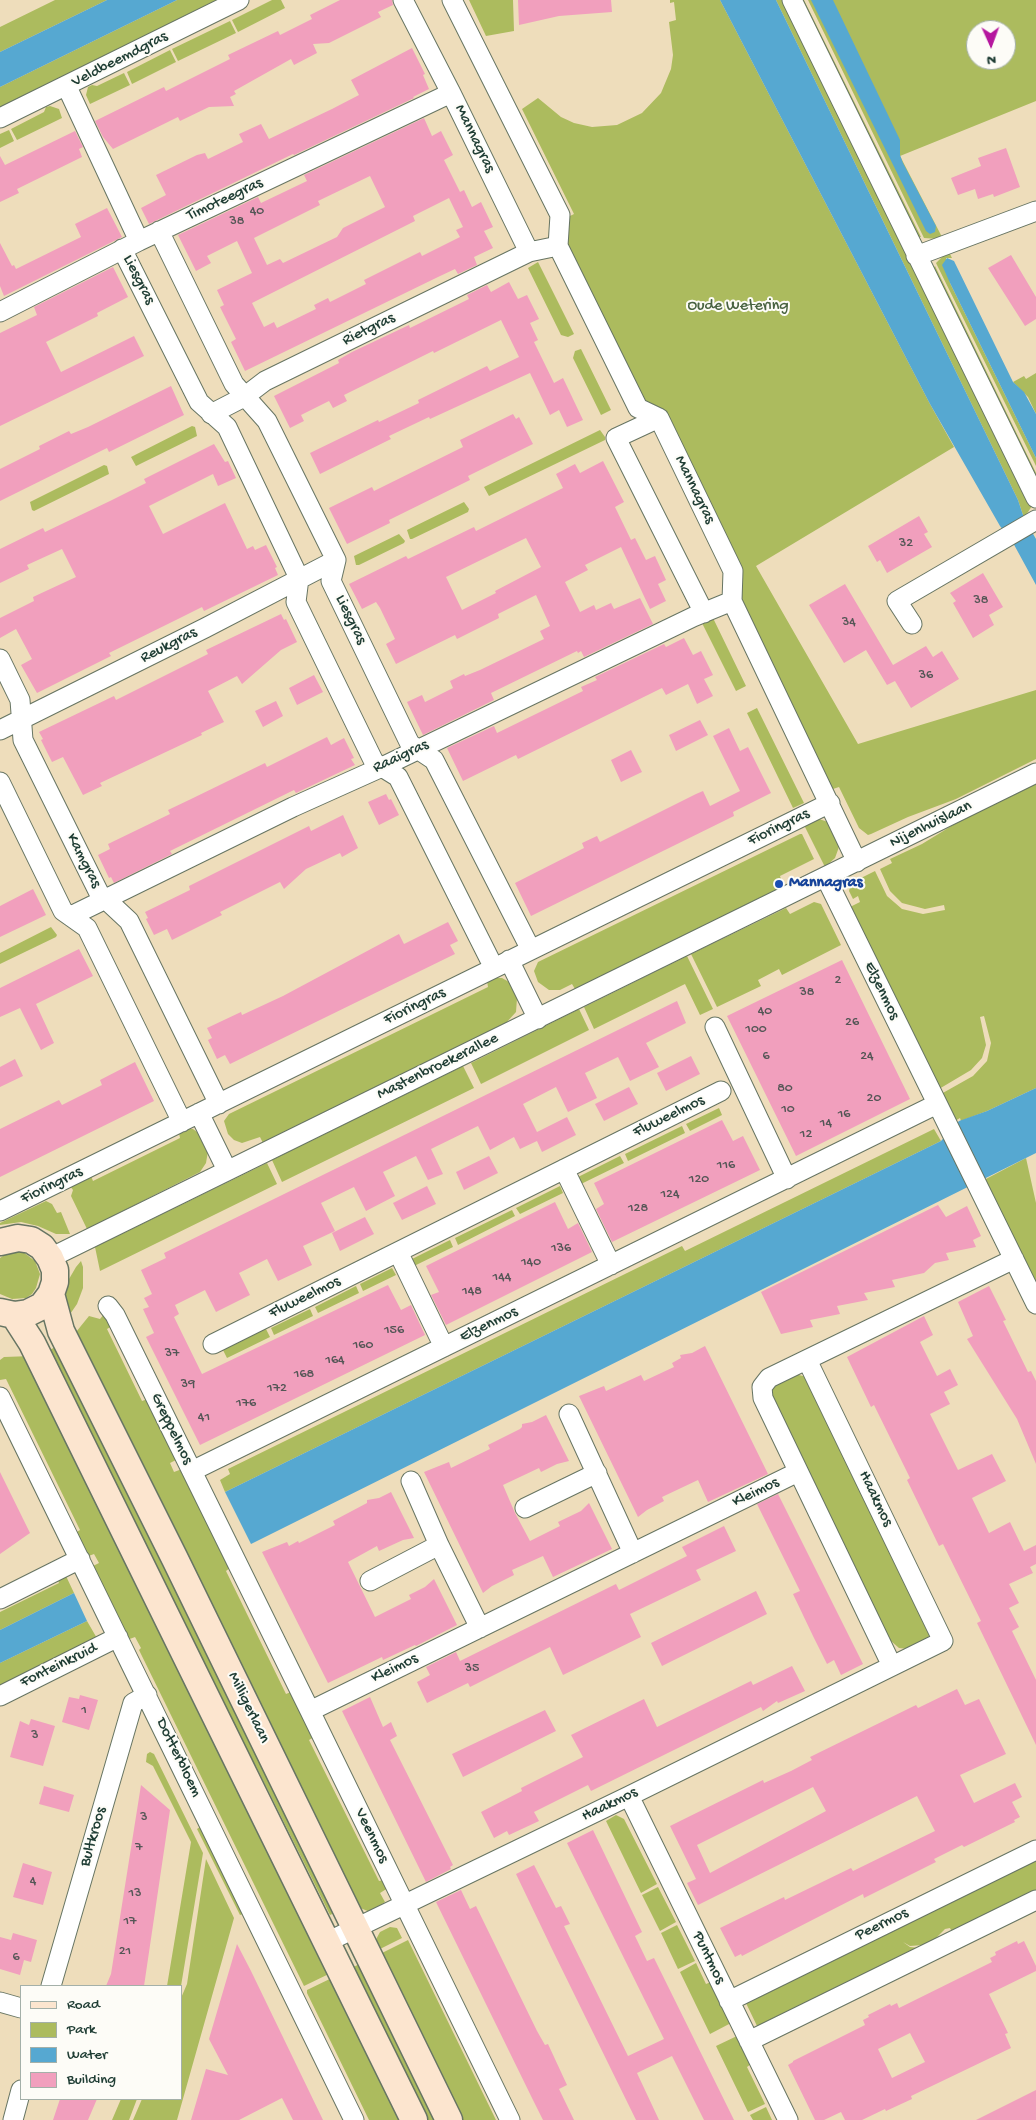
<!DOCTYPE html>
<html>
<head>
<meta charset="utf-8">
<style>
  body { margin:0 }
  #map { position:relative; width:1036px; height:2120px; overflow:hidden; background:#edb; font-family:"Gochi Hand",sans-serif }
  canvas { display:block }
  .legend { position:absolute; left:20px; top:1985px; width:162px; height:115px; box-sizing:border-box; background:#fdfcf7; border:1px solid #a4b0a9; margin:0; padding:6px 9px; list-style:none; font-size:15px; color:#1f3d34 }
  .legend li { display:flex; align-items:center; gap:10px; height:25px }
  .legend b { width:25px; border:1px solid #a4b0a9 }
  .north { position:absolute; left:966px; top:20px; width:50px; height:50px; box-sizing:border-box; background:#fdfcf7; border:1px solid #a4b0a9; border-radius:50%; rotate:178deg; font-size:14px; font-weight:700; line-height:20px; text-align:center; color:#1f3d34 }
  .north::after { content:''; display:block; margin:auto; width:18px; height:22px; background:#b5179e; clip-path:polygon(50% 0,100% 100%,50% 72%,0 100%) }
</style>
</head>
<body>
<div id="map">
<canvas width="1036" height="2120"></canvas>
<ul class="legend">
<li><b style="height:6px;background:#fce5cf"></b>Road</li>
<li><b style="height:14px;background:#acbb5e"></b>Park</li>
<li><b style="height:14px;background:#56a8d1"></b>Water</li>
<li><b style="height:14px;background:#f19fbd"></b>Building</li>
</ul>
<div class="north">N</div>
</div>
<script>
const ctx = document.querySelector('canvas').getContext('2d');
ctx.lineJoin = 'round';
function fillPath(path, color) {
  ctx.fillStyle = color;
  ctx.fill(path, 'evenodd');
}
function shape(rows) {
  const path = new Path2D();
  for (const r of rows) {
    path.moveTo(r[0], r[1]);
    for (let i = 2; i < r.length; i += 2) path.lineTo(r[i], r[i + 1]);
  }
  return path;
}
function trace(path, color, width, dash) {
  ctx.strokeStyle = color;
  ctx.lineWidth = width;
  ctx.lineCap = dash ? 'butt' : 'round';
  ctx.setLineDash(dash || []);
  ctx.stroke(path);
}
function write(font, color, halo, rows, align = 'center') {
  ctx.font = font + ' "Gochi Hand",sans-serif';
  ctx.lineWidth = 4;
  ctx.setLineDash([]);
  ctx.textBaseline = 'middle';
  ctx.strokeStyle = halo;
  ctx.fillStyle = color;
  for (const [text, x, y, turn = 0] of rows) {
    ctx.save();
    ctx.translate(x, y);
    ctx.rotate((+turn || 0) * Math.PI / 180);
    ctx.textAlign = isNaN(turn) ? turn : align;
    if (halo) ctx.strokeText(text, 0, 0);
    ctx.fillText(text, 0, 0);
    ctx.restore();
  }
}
const green = shape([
  [55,0,107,0,0,52,0,27],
  [177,0,219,0,0,108,0,87],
  [272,0,281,0,285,8,238,32,232,20],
  [469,0,513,0,514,31,486,36],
  [670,0,720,0,930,404,954,447,756,566,858,744,1036,690,1036,759,956,799,908,817,871,834,868,835,859,828,839,787,833,789,565,243,568,217,574,214,522,109,538,98,561,117,574,123,592,127,617,125,642,113,661,93,671,69,673,55,669,22,676,20,674,2,670,3],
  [776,0,783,0,1032,506,1024,518,1018,500],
  [801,0,804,0,921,237,917,237],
  [808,0,1036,0,1036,101,900,156,942,237,938,239,924,238],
  [976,30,1006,30,1006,60,976,60],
  [230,21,236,33,178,61,172,49],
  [170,50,176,62,132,84,127,72],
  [124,73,130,85,90,104,86,95,88,87,92,85,97,86],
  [50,106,59,109,62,118,17,140,11,129,44,112,46,107],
  [9,130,14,141,0,148,0,134],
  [949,252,952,258,946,258,950,283,1036,458,1036,466,936,263,945,254],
  [538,262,574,334,568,337,561,335,528,268],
  [935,266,1036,473,1036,479,933,269],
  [581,349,611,410,601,415,573,358,575,351],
  [1036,373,1036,414,1028,397,1013,382,1024,376,1026,379],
  [192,426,195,427,197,436,136,466,131,457],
  [600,430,605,437,605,440,489,496,484,487],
  [104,465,107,466,109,474,34,511,32,510,30,502],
  [464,502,469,509,468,512,412,539,410,539,407,530],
  [399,534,405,541,404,543,359,565,356,565,354,556],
  [713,618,746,686,736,691,702,623],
  [757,708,804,803,793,808,747,713],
  [1036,782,1036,1088,987,1111,961,1121,960,1118,955,1121,941,1094,973,1076,987,1061,991,1043,984,1016,980,1017,986,1045,982,1058,971,1070,939,1089,850,907,860,902,858,896,853,899,849,891,851,883,875,871,887,896,902,909,923,914,945,910,944,905,925,909,902,903,890,891,880,869,892,863,890,859,922,844,971,814],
  [819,819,831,823,839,847,835,858,825,867,804,825],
  [800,834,802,834,814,859,780,876,781,879,774,882,778,890,575,989,572,984,560,990,549,990,538,982,534,971,538,962],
  [814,902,821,904,841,945,782,975,779,969,758,980,761,986,717,1007,691,954,786,908,790,914],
  [51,927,57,935,56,937,0,964,0,953],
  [687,956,713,1009,700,1015,685,984,594,1029,584,1007],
  [493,978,502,978,509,982,517,998,516,1012,505,1024,263,1143,260,1137,242,1143,234,1140,228,1134,224,1121,229,1114,488,987,487,981],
  [579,1009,589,1030,481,1084,471,1063],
  [463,1066,474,1088,282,1182,272,1160],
  [719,1108,722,1115,690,1131,686,1124],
  [682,1126,685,1133,628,1161,625,1154],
  [185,1129,193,1129,201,1135,208,1151,206,1163,200,1172,87,1229,71,1196,73,1190,70,1186,91,1176,93,1181,180,1138,179,1133],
  [934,1129,941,1141,225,1492,220,1480,230,1474,228,1469,682,1246,685,1251],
  [620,1156,624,1163,581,1184,578,1177],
  [1026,1158,1036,1203,1036,1286,984,1180],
  [267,1163,277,1184,100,1271,95,1247],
  [560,1186,563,1193,520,1214,516,1208],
  [46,1201,52,1204,57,1213,61,1212,70,1234,56,1234,38,1226,21,1222,0,1225,0,1223],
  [512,1210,515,1216,458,1245,455,1238],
  [450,1240,453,1247,414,1266,410,1260],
  [16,1251,23,1252,35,1261,40,1274,36,1288,32,1294,26,1298,12,1299,0,1294,0,1258,9,1252],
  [81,1261,83,1267,83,1288,77,1304,66,1320,63,1303,69,1279,76,1267],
  [392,1268,396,1275,363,1291,360,1284],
  [356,1286,359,1293,318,1313,315,1307],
  [310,1309,313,1316,274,1335,271,1328],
  [105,1313,112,1326,107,1329,142,1401,148,1399,178,1459,170,1463,174,1472,182,1469,231,1567,226,1571,286,1694,291,1692,314,1737,309,1740,379,1881,384,1880,388,1888,380,1893,385,1902,370,1912,353,1905,72,1337,89,1316,100,1319],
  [264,1325,270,1337,227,1358,221,1346],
  [62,1344,341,1910,330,1915,256,1766,212,1694,45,1352],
  [32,1356,335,1971,304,1986,139,1650,141,1648,135,1637,127,1640,91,1567,99,1563,94,1554,86,1557,75,1533,80,1530,6,1379,0,1380,0,1360,4,1357],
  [795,1374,807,1377,930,1634,928,1638,908,1649,899,1648,891,1641,771,1397,771,1389,775,1384],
  [66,1576,74,1593,0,1630,0,1612,59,1583,57,1578],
  [87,1621,98,1640,0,1688,0,1663],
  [150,1752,154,1754,203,1853,181,1986,167,1986,191,1842,153,1766,146,1762,147,1754],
  [616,1815,624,1819,657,1884,641,1893,606,1821],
  [203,1825,246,1913,240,1915,197,1829],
  [1036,1856,1036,1893,953,1934,950,1928,945,1929,935,1939,923,1945,910,1946,903,1942,910,1947,919,1948,934,1941,939,1936,941,1939,758,2028,745,2001],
  [206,1859,234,1918,177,2120,133,2120,142,2099,181,2099,181,1998,187,1984],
  [658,1887,676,1922,660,1931,642,1895],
  [677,1925,695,1961,678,1969,661,1933],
  [390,1927,397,1928,402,1938,376,1951,373,1945,380,1932],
  [408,1940,496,2120,456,2120,376,1956],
  [366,1961,444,2120,421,2120,347,1970],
  [696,1963,706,1984,711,1982,731,2023,710,2034,680,1972],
  [338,1975,409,2120,369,2120,307,1993,307,1990],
  [737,2036,751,2064,747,2067,765,2104,748,2112,716,2046],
  [121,2099,137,2099,129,2120,112,2120],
  [766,2107,772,2120,753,2120,750,2115]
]);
const water = shape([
  [107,0,177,0,0,87,0,52],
  [720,0,776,0,1018,500,1024,518,1036,539,1036,585,1012,541,1000,526,930,404],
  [811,0,833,0,900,140,900,155,903,163,936,226,935,232,930,234,926,231],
  [947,258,954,261,1013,382,1024,392,1036,414,1036,458,950,283,942,265],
  [1036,1088,1036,1153,251,1544,225,1492,941,1141,959,1121,987,1111],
  [74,1593,87,1621,0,1663,0,1630]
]);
const building = shape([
  [340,0,392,0,393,5,378,12,381,17,329,43,313,44,317,53,294,65,291,59,234,91,236,94,230,97,234,106,209,107,180,121,178,117,113,149,103,137,95,121,164,87,166,91,230,59,228,55,278,31,280,35,312,19,310,15],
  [518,0,611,0,612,12,559,16,519,25],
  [412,48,425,74,423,75,429,89,413,97,414,98,294,155,293,154,149,224,141,208,166,195,156,175,197,155,205,153,208,159,243,142,239,134,261,124,269,139,332,109,359,95,351,80],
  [424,118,432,136,441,131,453,155,444,160,460,192,464,190,472,207,481,202,493,227,484,231,493,248,474,257,477,265,458,274,455,269,438,277,245,371,231,342,236,339,220,307,224,305,217,290,252,273,237,241,207,256,211,263,196,271,178,235,258,197,261,203,307,181,304,175],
  [370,176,385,207,343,228,337,237,283,263,280,259,267,265,254,238,320,205,318,201],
  [449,198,463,227,456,230,460,237,422,256,420,252,364,280,366,284,330,302,328,298,314,305,316,309,277,328,274,322,264,327,252,303,415,221,413,216],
  [75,131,83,147,79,149,82,157,17,189,19,193,0,202,0,156,5,165],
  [1006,148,1020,187,994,197,993,194,978,199,975,189,958,195,951,178,981,166,978,158],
  [107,208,122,237,4,296,0,286,0,243,12,266,14,265,16,269,81,237,75,224],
  [1011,255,1036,297,1036,319,1025,326,988,268],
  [113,267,128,297,97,313,98,316,46,342,61,372,134,336,144,356,0,426,0,333,37,315,34,307],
  [509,282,518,299,527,295,539,319,530,323,538,340,534,342,554,383,563,378,583,420,567,427,559,410,550,415,530,373,430,419,429,417,389,436,391,439,320,474,310,453,378,420,379,422,419,403,418,400,487,366,490,371,519,357,501,320,434,353,433,351,344,395,347,401,333,408,329,401,301,415,304,421,290,428,274,396,339,363,338,360,352,352,409,325,410,328,469,299,467,295,487,285,491,292],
  [171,386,184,415,109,452,107,448,0,501,0,469,40,449,39,446,69,431,71,434,88,427],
  [513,414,516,419,519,417,533,444,468,476,470,480,389,520,390,523,347,544,329,508,372,487,374,491,463,447,460,440],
  [214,444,225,462,228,461,236,478,218,486,213,474,149,506,163,534,225,503,247,549,253,546,255,550,266,545,277,567,275,568,278,575,204,611,202,607,178,619,109,653,111,656,37,693,21,665,32,659,16,629,0,638,0,618,34,601,33,597,76,577,62,549,27,565,29,569,0,583,0,549,43,528,45,532,110,501,146,483,144,479],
  [603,461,624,502,615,507,631,540,635,538,646,560,655,556,666,580,658,584,666,601,650,609,621,547,585,565,588,570,565,582,580,612,594,605,596,610,611,603,614,609,640,598,653,624,584,657,581,651,578,653,577,651,491,693,494,700,423,735,407,702,422,695,425,702,453,688,450,681,464,674,465,676,480,670,544,639,540,631,550,626,536,595,498,614,499,618,457,639,455,635,396,664,386,644,395,639,380,608,376,602,362,609,349,584,406,556,408,559,474,527,476,531,563,488,556,474,575,464,580,473],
  [526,538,541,567,495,591,496,593,462,610,446,577],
  [919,516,928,532,924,534,932,547,887,573,880,560,877,562,868,546],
  [983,573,1003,607,989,615,994,625,973,638,953,603,956,601,950,593],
  [845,584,893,665,926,646,933,657,942,651,959,679,911,708,895,681,887,685,866,650,844,663,809,605],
  [281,614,284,620,286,619,297,642,281,650,242,684,237,676,208,691,224,722,201,733,202,735,100,783,102,786,83,795,63,757,52,762,41,740,43,739,39,732,114,696,116,700,208,654,206,650],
  [684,638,693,655,701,651,713,675,704,679,713,696,697,704,688,684,666,695,662,688,518,759,516,755,463,781,447,748,494,726,497,733,583,691,581,687,597,680,595,677,664,644,666,647],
  [314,675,323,692,297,705,289,688],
  [276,701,283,716,263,727,255,711],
  [700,720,708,735,676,751,669,735],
  [729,728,740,751,748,747,771,793,733,812,734,816,531,916,515,883,584,848,582,843,597,836,600,842,696,794,703,791,710,806,740,791,713,736],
  [327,737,331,745,344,738,354,758,351,759,355,765,296,793,294,790,170,851,172,854,114,883,111,877,109,878,98,855,110,849,108,844,170,814,168,810,189,800,265,763,267,767],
  [631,750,642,772,621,782,611,760],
  [386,794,389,800,391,799,399,815,379,825,368,802],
  [343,815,358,848,342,857,340,853,306,869,284,889,280,882,220,912,222,915,172,940,167,929,154,935,146,919,148,918,145,912,190,890,189,886,309,826,311,831],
  [33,889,46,915,0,937,0,906],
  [448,922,458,941,450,945,455,954,230,1064,225,1055,217,1059,208,1040,212,1038,207,1028,241,1012,242,1015,283,996,399,934,404,944],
  [79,949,93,976,36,1004,54,1043,41,1050,20,1008,0,1017,0,988],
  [842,960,910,1099,796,1156,727,1016],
  [677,1001,686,1023,646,1043,659,1067,630,1081,618,1057,585,1073,597,1098,568,1112,556,1087,523,1104,537,1132,567,1117,576,1135,542,1152,537,1141,520,1149,514,1137,490,1150,478,1126,431,1149,443,1174,428,1180,416,1156,383,1172,395,1196,366,1211,354,1187,321,1203,335,1231,303,1246,312,1265,278,1281,267,1259,239,1273,250,1295,216,1312,205,1290,175,1305,179,1314,174,1317,202,1374,388,1285,401,1310,411,1305,425,1335,200,1445,146,1337,154,1333,143,1309,149,1307,144,1298,152,1294,141,1270,166,1258,164,1253],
  [691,1056,700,1074,666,1091,657,1073],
  [15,1059,23,1076,0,1087,0,1067],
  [135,1062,154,1101,0,1177,0,1129,59,1100,62,1105,102,1085,100,1080],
  [629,1087,638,1104,604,1121,595,1104],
  [722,1120,733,1141,743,1136,760,1170,612,1242,596,1209,604,1204,594,1183],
  [489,1156,498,1173,464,1190,456,1172],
  [427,1186,436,1204,402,1220,393,1203],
  [555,1202,568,1229,578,1223,592,1252,446,1325,431,1295,439,1292,426,1266],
  [938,1205,946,1217,967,1206,981,1236,973,1240,976,1247,946,1253,949,1260,935,1263,924,1273,892,1280,895,1287,864,1293,868,1300,837,1306,840,1314,810,1320,813,1327,781,1334,761,1292],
  [365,1217,374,1234,340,1251,332,1233],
  [989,1286,1006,1320,1003,1321,1028,1372,1031,1371,1036,1381,1036,1464,1017,1419,967,1339,973,1336,958,1302],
  [924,1316,933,1335,920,1342,937,1376,950,1369,958,1385,944,1392,950,1404,930,1414,958,1470,992,1454,1006,1481,972,1498,989,1533,1010,1522,1024,1551,1036,1545,1036,1564,1030,1567,1033,1573,1009,1584,1019,1603,1009,1608,1019,1627,1012,1631,1036,1680,1036,1745,977,1623,981,1621,943,1544,939,1546,907,1480,910,1478,874,1405,871,1407,847,1357],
  [705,1346,768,1474,708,1502,698,1480,662,1497,664,1501,647,1510,638,1517,579,1396,604,1386,606,1391,641,1375,644,1381,674,1367,672,1363,681,1358,680,1355,692,1353],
  [546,1415,569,1461,557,1464,541,1472,539,1468,503,1485,515,1513,530,1541,560,1526,558,1522,581,1511,589,1503,612,1549,553,1577,543,1556,512,1570,514,1575,492,1586,483,1593,424,1472,449,1462,451,1468,490,1449,488,1445,520,1429,522,1427,522,1424,532,1422],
  [0,1472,30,1533,0,1554],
  [391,1492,414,1538,403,1540,379,1551,377,1546,348,1562,375,1617,411,1599,409,1595,425,1587,434,1579,457,1625,416,1646,415,1645,383,1660,382,1657,328,1683,262,1552,287,1542,289,1546,298,1541,299,1543,335,1525,333,1521,367,1503,367,1500,379,1498],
  [778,1494,863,1664,841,1675,834,1660,827,1664,813,1636,793,1594,800,1591,757,1504],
  [724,1526,736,1551,696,1570,701,1580,630,1614,641,1637,563,1675,550,1647,470,1687,468,1683,427,1703,417,1682,430,1675,426,1667,456,1652,460,1661,616,1584,619,1590,687,1556,682,1547],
  [756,1591,767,1614,662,1666,651,1643],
  [792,1666,805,1691,778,1703,777,1701,763,1711,761,1707,591,1791,588,1785,534,1812,539,1821,509,1835,507,1831,494,1838,481,1812,522,1791,521,1788,583,1757,571,1735,644,1699,657,1727,751,1681,753,1685],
  [957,1689,965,1705,979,1699,1006,1754,960,1775,974,1803,1015,1783,1022,1797,1012,1802,1020,1817,1014,1820,1015,1822,964,1847,962,1845,934,1859,936,1862,864,1898,863,1894,742,1956,741,1954,735,1957,720,1928,784,1897,785,1900,851,1868,853,1871,935,1831,917,1796,698,1905,687,1883,696,1879,670,1826,763,1780,764,1783,791,1771,812,1760,810,1757,916,1705,918,1708],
  [813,1787,826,1811,710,1873,697,1845],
  [80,1695,98,1700,89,1730,62,1722,69,1697,79,1699],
  [370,1697,383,1727,391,1722,397,1736,390,1740,453,1865,450,1867,451,1869,426,1882,342,1711],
  [545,1710,556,1731,463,1777,452,1754],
  [31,1719,55,1726,43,1766,10,1757,20,1721,29,1725],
  [141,1785,170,1810,144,1986,106,1986,111,1974],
  [44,1786,74,1795,69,1812,39,1804],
  [593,1830,642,1932,635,1936,647,1961,654,1958,734,2120,704,2120,672,2056,637,2073,659,2120,636,2120,552,1949,516,1874,534,1865,556,1908,561,1906,570,1924,564,1926,628,2056,664,2039,567,1843],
  [23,1863,52,1872,43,1905,13,1897],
  [461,1890,470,1909,476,1906,537,2031,545,2045,548,2044,567,2085,559,2089,574,2120,543,2120,532,2098,436,1902],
  [13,1933,37,1940,31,1962,24,1960,20,1975,0,1969,0,1937,11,1940],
  [1017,1941,1018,1944,1024,1941,1036,1966,1036,1971,989,1994,1008,2033,1005,2034,1011,2048,911,2096,912,2099,886,2111,885,2109,862,2120,845,2120,841,2112,824,2120,815,2120,788,2065,793,2062,793,2061,865,2025,863,2020,869,2017,868,2015,890,2004,891,2006,897,2003,899,2008,992,1962,990,1958,996,1955,995,1952],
  [910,2033,925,2062,892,2078,878,2049],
  [237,1944,251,1971,323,2120,293,2120,282,2098,239,2120,191,2120,206,2069,228,2075,209,2039],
  [1036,2090,1036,2120,976,2120],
  [60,2099,97,2099,88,2120,53,2120]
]);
const street = shape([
  [403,0,451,93,529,252,558,246],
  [452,0,560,215,558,246,638,408,659,418,733,571,732,601,857,862],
  [792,0,1036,498],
  [67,87,139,241],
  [0,118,239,0],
  [159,231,234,384,267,421,336,560,331,581,410,744,434,760,531,950],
  [122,249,199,402,227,427,299,578,296,602,374,762,398,777,494,968],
  [916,256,1036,211],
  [0,312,139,241,451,93],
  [211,414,244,397,265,381,529,252],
  [659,418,616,438,704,613],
  [912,624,897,601,1036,520],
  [0,659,20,700,23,740,99,893,129,921,219,1104],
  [0,730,205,628,336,560],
  [0,782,63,911,87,928,182,1122],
  [826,878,1036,1304],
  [71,916,293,807,382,767,693,617,732,601],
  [509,960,538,1019],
  [715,1027,787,1179],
  [199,1113,227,1170],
  [564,1169,611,1265],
  [0,1211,830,803],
  [398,1252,444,1347],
  [50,1258,1036,773],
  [108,1306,115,1315,310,1711,510,2120],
  [213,1344,721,1091],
  [0,1397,354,2120],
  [569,1414,633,1553],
  [192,1471,937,1104],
  [411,1481,439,1545,480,1628],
  [525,1508,597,1473],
  [370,1581,439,1545],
  [0,1599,80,1559],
  [892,1666,763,1398,762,1387,769,1378,1014,1259],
  [0,1696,118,1637],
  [310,1711,798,1472],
  [629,1796,788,2120],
  [327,1942,629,1796,943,1641,807,1360],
  [51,1986,133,1703,147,1695],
  [729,2001,1036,1850],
  [0,2002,21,2008],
  [749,2041,1036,1900],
  [13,2120,21,2090]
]);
const secondary = shape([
  [0,1242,18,1238,31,1240,42,1247,50,1258,55,1270,55,1282,51,1294,42,1306,28,1313,14,1315,0,1312],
  [51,1294,61,1331,175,1559,449,2120],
  [14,1315,32,1343,414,2120]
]);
const markers = [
  [779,884,5,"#1a4fb4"]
];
const numberNames = [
  ["40",257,212],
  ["38",237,222],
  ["32",906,544],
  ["38",981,601],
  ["34",849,623],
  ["36",926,676],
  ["2",838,981],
  ["38",807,993],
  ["40",765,1012],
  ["26",852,1023],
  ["100",756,1030],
  ["6",766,1057],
  ["24",867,1057],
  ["80",785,1089],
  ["20",874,1099],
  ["10",788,1110],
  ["16",844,1115],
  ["14",826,1124],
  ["12",806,1135],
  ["116",726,1166],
  ["120",699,1180],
  ["124",670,1195],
  ["128",638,1209],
  ["136",561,1249],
  ["140",531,1263],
  ["144",502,1278],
  ["148",472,1292],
  ["156",394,1331],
  ["160",363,1346],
  ["37",172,1354],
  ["164",335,1361],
  ["168",304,1375],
  ["39",188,1385],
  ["172",277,1389],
  ["176",246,1404],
  ["41",204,1418],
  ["35",472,1669],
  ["1",84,1711],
  ["3",35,1736],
  ["3",144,1818],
  ["7",139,1848],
  ["4",33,1882],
  ["13",135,1894],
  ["17",130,1922],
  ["21",125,1952],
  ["6",16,1958]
];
const streetNames = [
  ["Veldbeemdgras",120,60,-27],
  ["Mannagras",474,139,64],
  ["Timoteegras",225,200,-25],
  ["Liesgras",138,280,63],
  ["Rietgras",369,330,-26],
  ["Mannagras",694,490,64],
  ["Liesgras",350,620,64],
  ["Reukgras",169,646,-27],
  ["Raaigras",401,757,-25],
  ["Nijenhuislaan",931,825,-26],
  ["Fioringras",779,828,-26],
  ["Kamgras",83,861,63],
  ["Elzenmos",881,991,64],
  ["Fioringras",415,1007,-26],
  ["Mastenbroekerallee",438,1067,-26],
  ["Fluweelmos",669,1117,-26],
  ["Fioringras",52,1186,-26],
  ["Fluweelmos",305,1298,-26],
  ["Elzenmos",489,1325,-26],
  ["Greppelmos",171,1429,64],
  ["Kleimos",756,1493,-26],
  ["Haakmos",875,1499,64],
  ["Fonteinkruid",59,1666,-26],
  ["Kleimos",395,1669,-26],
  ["Milligerlaan",248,1708,64],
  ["Dotterbloem",178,1758,64],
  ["Haakmos",610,1805,-26],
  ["Veenmos",371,1836,64],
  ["Bultkroos",94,1837,-74],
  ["Peermos",882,1925,-26],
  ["Puntmos",708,1958,64]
];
const parkNames = [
  ["Oude Wetering",738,307]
];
const transitNames = [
  ["Mannagras",789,884]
];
fillPath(green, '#acbb5e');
fillPath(water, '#56a8d1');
fillPath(building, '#f19fbd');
trace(street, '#677563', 21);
trace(secondary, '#677563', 29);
trace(street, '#fff', 19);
trace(secondary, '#fce5cf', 26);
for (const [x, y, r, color] of markers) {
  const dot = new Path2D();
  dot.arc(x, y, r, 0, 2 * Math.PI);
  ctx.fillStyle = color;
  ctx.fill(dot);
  trace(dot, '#fdfcf7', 2);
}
write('14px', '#545656', null, numberNames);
write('16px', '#1f3d34', '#fdfcf7', streetNames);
write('16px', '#496341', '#fdfcf7', parkNames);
write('bold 16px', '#164399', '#fdfcf7', transitNames, 'left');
</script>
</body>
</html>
